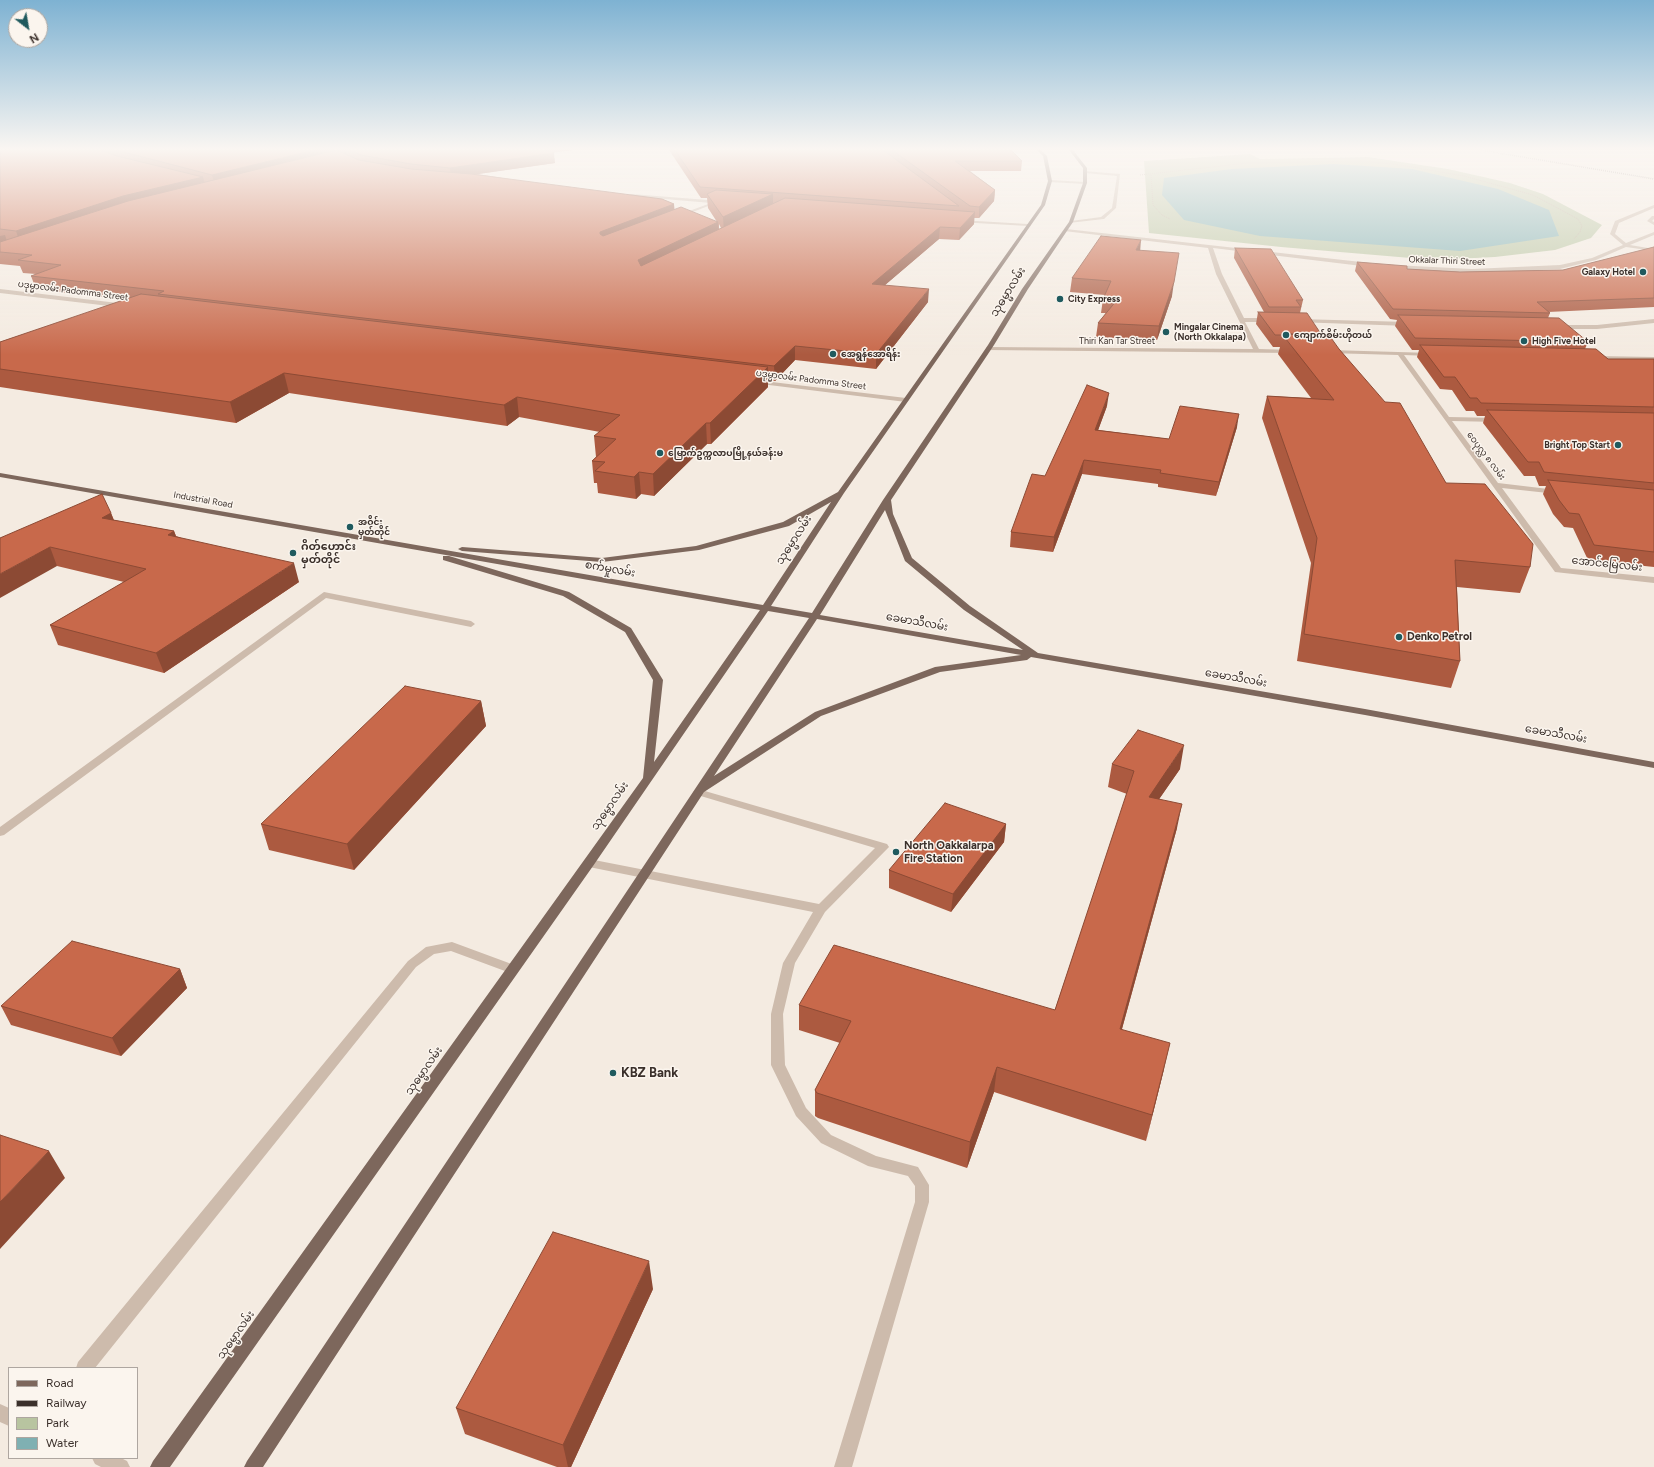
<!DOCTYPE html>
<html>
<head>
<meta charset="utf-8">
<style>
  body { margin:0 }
  #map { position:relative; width:1654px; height:1467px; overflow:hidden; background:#f4ebe1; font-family:Figtree,sans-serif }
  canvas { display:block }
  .legend { position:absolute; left:8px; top:1367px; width:130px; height:92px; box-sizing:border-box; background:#fbf5ee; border:1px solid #aea6a0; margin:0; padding:5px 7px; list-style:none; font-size:12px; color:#3b302b }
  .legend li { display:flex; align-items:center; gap:8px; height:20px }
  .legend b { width:20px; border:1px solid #aea6a0 }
  .north { position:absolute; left:8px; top:8px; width:40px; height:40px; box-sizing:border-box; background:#fbf5ee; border:1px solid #aea6a0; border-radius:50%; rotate:149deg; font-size:11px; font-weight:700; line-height:16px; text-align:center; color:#3b302b }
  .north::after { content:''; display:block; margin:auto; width:14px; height:18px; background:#1f5a5e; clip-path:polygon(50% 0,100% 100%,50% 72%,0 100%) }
</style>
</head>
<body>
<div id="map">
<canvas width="1654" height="1467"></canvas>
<ul class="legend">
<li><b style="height:5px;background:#7d675c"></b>Road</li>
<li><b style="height:5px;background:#3b302b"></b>Railway</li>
<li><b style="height:11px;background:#b8c4a0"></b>Park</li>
<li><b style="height:11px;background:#7fb0b2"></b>Water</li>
</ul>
<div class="north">N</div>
</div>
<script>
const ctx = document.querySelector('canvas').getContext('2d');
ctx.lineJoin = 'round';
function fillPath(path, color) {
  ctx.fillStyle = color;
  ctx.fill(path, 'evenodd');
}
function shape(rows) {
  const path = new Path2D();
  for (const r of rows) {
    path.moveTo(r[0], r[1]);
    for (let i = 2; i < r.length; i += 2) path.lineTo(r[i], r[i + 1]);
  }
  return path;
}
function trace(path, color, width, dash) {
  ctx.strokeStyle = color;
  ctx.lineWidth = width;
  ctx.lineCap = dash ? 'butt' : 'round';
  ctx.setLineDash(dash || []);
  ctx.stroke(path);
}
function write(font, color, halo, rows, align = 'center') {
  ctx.font = font + ' Figtree,"Noto Sans Myanmar",sans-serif';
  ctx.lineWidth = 3;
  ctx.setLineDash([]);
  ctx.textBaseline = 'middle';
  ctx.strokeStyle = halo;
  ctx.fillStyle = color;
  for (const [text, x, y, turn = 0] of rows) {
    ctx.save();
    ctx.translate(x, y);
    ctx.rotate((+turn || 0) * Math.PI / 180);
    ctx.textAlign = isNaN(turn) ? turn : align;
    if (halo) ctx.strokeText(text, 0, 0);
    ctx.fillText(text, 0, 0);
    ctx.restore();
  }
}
const green = shape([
  [1250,154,1260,159,1368,157,1448,169,1510,183,1543,194,1602,225,1591,238,1555,250,1495,257,1434,260,1281,247,1149,233,1144,161]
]);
const water = shape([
  [1334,164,1412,169,1498,189,1549,210,1559,236,1460,251,1260,236,1184,220,1162,195,1164,178,1232,169]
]);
const path = shape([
  [1140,175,1248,163,1363,161,1400,165,1464,176,1533,195,1578,219,1582,226,1580,232,1574,239],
  [1151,175,1153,205,1162,215,1170,219]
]);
const minor = shape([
  [1084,171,1120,174,1116,208,1104,219,1069,223,1071,221,1101,217,1112,208,1117,176,1085,173,1084,171],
  [1050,180,1085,182,1087,183,1085,184,1049,182,1050,180],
  [631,194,721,201,723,202,716,203,680,217,678,215,711,203,629,196,631,194],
  [1654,205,1654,208,1619,223,1615,234,1626,243,1654,232,1654,235,1630,245,1654,249,1654,251,1626,247,1596,260,1560,269,1472,273,1394,269,1391,267,1394,265,1472,269,1560,265,1592,258,1623,245,1610,234,1615,221,1654,205],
  [1652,216,1654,216,1654,219,1652,221,1654,222,1654,225,1647,221,1652,216],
  [960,220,1028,224,1030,225,1028,226,958,222,960,220],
  [1066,229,1370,263,1373,265,1370,267,1213,248,1222,274,1244,318,1268,318,1271,320,1268,322,1245,322,1259,349,1294,350,1295,351,1292,353,986,350,986,348,988,347,1253,349,1216,274,1208,248,1064,231,1066,229],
  [0,289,126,304,129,306,126,308,0,293,0,289],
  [1298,319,1408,322,1411,324,1408,326,1296,322,1295,321,1298,319],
  [1654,319,1654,323,1597,329,1556,329,1553,327,1556,325,1597,325,1654,319],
  [1330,350,1432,353,1432,355,1430,356,1404,355,1449,417,1498,418,1501,420,1498,422,1452,421,1498,483,1557,490,1561,492,1557,494,1502,488,1561,568,1654,577,1654,583,1555,572,1398,355,1328,353,1328,351,1330,350],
  [1594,356,1654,357,1654,361,1592,359,1591,358,1594,356],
  [755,380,906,398,909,400,906,402,753,383,753,381,755,380],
  [324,592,471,621,475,624,471,627,326,598,4,835,0,836,0,827,324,592],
  [698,789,887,844,889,847,825,912,795,963,783,1014,785,1065,806,1108,831,1135,876,1156,918,1167,929,1185,929,1202,852,1467,834,1467,915,1202,915,1186,908,1176,868,1166,821,1143,796,1116,771,1065,771,1014,783,963,813,912,589,867,585,866,583,863,585,860,589,859,819,904,875,848,694,794,693,792,698,789],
  [452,942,517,966,519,969,517,972,513,974,451,951,434,954,416,967,95,1368,76,1368,78,1362,408,961,426,947,452,942],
  [0,1404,9,1408,9,1426,0,1422,0,1404],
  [92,1458,121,1458,127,1461,130,1467,101,1467,95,1464,92,1458]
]);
const major = shape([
  [1037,150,1041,150,1047,156,1052,181,1045,205,844,493,771,606,812,613,883,500,988,345,1022,289,1069,222,1083,183,1083,168,1069,150,1073,150,1087,168,1087,183,1073,222,1028,289,994,345,891,500,893,514,912,558,970,606,1038,653,1365,709,1654,762,1654,768,1365,715,1031,657,1027,660,940,672,821,716,704,792,263,1467,244,1467,247,1461,809,618,768,611,593,866,170,1467,150,1467,153,1461,643,778,653,680,625,632,563,596,443,560,443,556,449,556,569,592,631,628,663,680,654,762,760,610,0,477,0,473,763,605,831,502,789,526,699,550,602,562,462,551,458,549,462,547,602,558,696,546,783,522,838,492,1041,205,1048,181,1043,156,1037,150],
  [885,510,905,561,964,610,1023,650,820,615,885,510],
  [817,619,1021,655,935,667,815,712,714,776,817,619]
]);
const rail = shape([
  [1481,150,1654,179]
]);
const wall = shape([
  [0,150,573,150,553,152,555,163,477,174,674,204,674,209,717,222,708,208,707,198,701,198,669,150,1011,150,1022,161,1021,171,970,171,995,190,994,201,979,218,974,218,974,224,959,240,939,239,885,285,928,302,876,369,795,360,775,381,768,380,768,387,711,444,707,444,654,496,641,494,636,499,598,493,597,483,594,483,592,461,596,457,594,436,600,432,519,417,507,426,289,393,236,423,0,387,0,342,126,300,36,289,31,276,36,274,23,273,20,266,0,264],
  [719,224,721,228,719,229],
  [1654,247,1654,307,1548,312,1550,313,1548,318,1588,342,1585,349,1608,359,1654,359,1654,567,1588,560,1573,528,1564,527,1553,514,1543,494,1546,486,1539,486,1535,476,1524,476,1483,423,1485,416,1477,416,1474,411,1466,411,1452,390,1440,389,1417,357,1419,350,1412,350,1395,326,1397,320,1390,319,1355,271,1357,262,1407,269,1460,272,1563,270],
  [1235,248,1303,300,1300,313,1321,334,1339,349,1446,483,1530,567,1520,593,1457,587,1460,661,1451,688,1297,661,1311,563,1262,418,1267,396,1311,398,1278,354,1280,347,1273,347,1256,324,1258,312,1264,312,1234,258],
  [1140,250,1172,296,1157,340,1096,337,1098,323,1106,313,1101,313,1103,299,1105,295,1070,292,1072,278],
  [1107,406,1098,430,1169,439,1237,427,1216,496,1158,487,1158,484,1082,474,1053,552,1010,547,1011,532,1045,476],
  [111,513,114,520,174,531,176,536,299,582,164,673,58,645,50,625,124,582,57,566,0,538],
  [481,701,486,726,354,870,269,850,261,824],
  [1112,764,1180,769,1159,799,1177,828,1122,1029,1164,1069,1146,1141,994,1092,967,1168,818,1118,815,1116,815,1090,840,1043,799,1030,799,1005,1055,1010,1127,794,1108,787],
  [1006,824,1004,842,951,912,889,888,889,870],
  [180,969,187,988,121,1056,11,1025,1,1006],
  [653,1289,571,1467,557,1467,465,1434,456,1408]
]);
const shadedWall = shape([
  [315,150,329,150,330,157,215,185,212,175],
  [338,150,346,150,347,154,339,155],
  [535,150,573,150,536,155],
  [554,153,555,163,451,178,450,168],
  [203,177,206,188,20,243,16,231,123,196],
  [995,190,994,201,979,218,979,207],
  [773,194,773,208,724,232,723,217],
  [674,204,675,215,601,244,600,234,600,232],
  [975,212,974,224,959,240,960,228],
  [718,222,719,234,639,273,638,260],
  [940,227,939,239,871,297,872,284],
  [5,235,9,247,0,250,0,236],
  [1141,240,1140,253,1136,250],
  [1174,282,1172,296,1157,340,1159,326],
  [929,289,928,302,876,369,876,354],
  [795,346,795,360,775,381,774,366],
  [768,367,768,387,711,444,710,423],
  [284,373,289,393,236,423,230,402],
  [1109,393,1107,406,1093,444,1095,430],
  [517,397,519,417,507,426,504,405],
  [1239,414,1237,427,1216,496,1219,482],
  [706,423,707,444,654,496,653,474],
  [1084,460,1082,474,1053,552,1054,537],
  [639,472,641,494,636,499,634,477],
  [111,513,118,532,102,518],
  [174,531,181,550,168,535],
  [50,547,57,566,0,598,0,574],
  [294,563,299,582,164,673,156,653],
  [481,701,486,726,354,870,347,844],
  [1184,745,1180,769,1144,821,1149,797],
  [1182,804,1177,828,1115,1054,1120,1029],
  [1006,824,1004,842,951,912,953,894],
  [180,969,187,988,121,1056,112,1038],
  [1170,1043,1164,1069,1146,1141,1152,1115],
  [997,1067,994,1092,967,1168,970,1142],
  [49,1151,65,1178,0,1249,0,1202],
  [649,1261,653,1289,571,1467,568,1467,563,1445]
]);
const building = shape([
  [0,150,100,150,117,156,203,177,123,196,16,231,0,229,0,154,1,154,0,152,0,150],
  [116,150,315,150,212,175,116,150],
  [336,150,359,160,411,169,471,174,662,199,674,204,600,232,600,234,603,236,681,207,718,222,638,260,641,266,785,198,975,212,960,228,940,227,872,284,929,289,876,354,795,346,774,366,158,294,164,291,31,276,61,265,18,260,32,255,0,252,0,242,128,201,336,150],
  [349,150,546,150,554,153,450,168,411,164,361,155,349,150],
  [675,150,883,150,959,206,700,187,675,150],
  [892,150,1011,150,1022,161,955,161,995,190,979,207,970,206,892,150],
  [716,190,773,194,723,217,707,194,716,190],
  [1101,236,1141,240,1136,250,1179,253,1174,282,1159,326,1098,323,1117,300,1103,299,1111,281,1072,278,1101,236],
  [1654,247,1654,298,1537,302,1550,313,1393,309,1357,262,1407,266,1407,269,1460,272,1563,270,1654,247],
  [1235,248,1271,249,1303,300,1296,300,1301,307,1269,307,1235,248],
  [141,294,768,367,710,423,706,423,653,474,639,472,634,477,595,471,605,462,592,461,616,439,594,436,620,415,517,397,504,405,284,373,230,402,0,369,0,342,141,294],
  [1258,312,1307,313,1321,334,1282,334,1282,335,1275,335,1258,312],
  [1398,315,1559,318,1588,342,1415,338,1398,315],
  [1282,334,1329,335,1339,349,1385,402,1400,403,1446,483,1485,484,1533,544,1530,567,1455,560,1460,661,1304,634,1317,538,1267,396,1334,400,1282,334],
  [1420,345,1596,349,1608,359,1654,359,1654,407,1481,403,1477,398,1470,398,1455,377,1444,377,1420,345],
  [1087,385,1109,393,1095,430,1169,439,1180,406,1239,414,1219,482,1160,473,1161,470,1084,460,1054,537,1011,532,1032,474,1045,476,1087,385],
  [1487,410,1654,413,1654,483,1544,472,1539,462,1528,462,1487,410],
  [1548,480,1654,490,1654,552,1594,545,1579,514,1569,513,1559,500,1548,480],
  [102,494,111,513,102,518,174,531,168,535,294,563,156,653,50,625,146,569,50,547,0,574,0,538,102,494],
  [405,686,481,701,347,844,261,824,405,686],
  [1138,730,1184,745,1149,797,1182,804,1120,1029,1170,1043,1152,1115,997,1067,970,1142,817,1093,815,1090,851,1021,799,1005,834,945,1055,1010,1134,771,1112,764,1138,730],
  [945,803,1006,824,953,894,889,870,945,803],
  [72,941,180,969,112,1038,1,1006,72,941],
  [0,1135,49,1151,0,1202,0,1135],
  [553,1232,649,1261,563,1445,456,1408,553,1232]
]);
const markers = [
  [1643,272,4,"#1f5a5e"],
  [1060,299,4,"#1f5a5e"],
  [1166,332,4,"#1f5a5e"],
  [1286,335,4,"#1f5a5e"],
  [1524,341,4,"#1f5a5e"],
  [833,354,4,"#1f5a5e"],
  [1618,445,4,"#1f5a5e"],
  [660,453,4,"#1f5a5e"],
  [350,527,4,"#1f5a5e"],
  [293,553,4,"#1f5a5e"],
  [1399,637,4,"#1f5a5e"],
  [896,852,4,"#1f5a5e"],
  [613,1073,4,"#1f5a5e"]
];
const farStreetnames = [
  ["Okkalar Thiri Street",1447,261,2],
  ["ပဒုမ္မာလမ်း Padomma Street",73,291,7],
  ["Thiri Kan Tar Street",1117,341],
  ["ပဒုမ္မာလမ်း Padomma Street",811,380,7],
  ["ဝေပုလ္လ ၈ လမ်း",1486,456,53],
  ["Industrial Road",203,500,10]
];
const farPoinames = [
  ["Galaxy Hotel",1635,272,"right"],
  ["City Express",1068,299],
  ["Mingalar Cinema",1174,327],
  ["(North Okkalapa)",1174,337],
  ["ကျောက်စိမ်းဟိုတယ်",1294,335],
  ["High Five Hotel",1532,341],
  ["အေရွန်အောရိန်း",841,354],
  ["Bright Top Start",1610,445,"right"],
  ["မြောက်ဥက္ကလာပမြို့နယ်ခန်းမ",668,453],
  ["အဝိုင်း",358,522],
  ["မှတ်တိုင်",358,532]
];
const streetNames = [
  ["သုဓမ္မာလမ်း",1008,292,-58],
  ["သုဓမ္မာလမ်း",794,540,-57],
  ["အောင်မြေလမ်း",1607,564,6],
  ["စက်မှုလမ်း",610,569,10],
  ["ခေမာသီလမ်း",917,622,10],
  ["ခေမာသီလမ်း",1236,678,10],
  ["ခေမာသီလမ်း",1556,734,10],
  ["သုဓမ္မာလမ်း",610,806,-55],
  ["သုဓမ္မာလမ်း",424,1071,-55],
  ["သုဓမ္မာလမ်း",236,1335,-55]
];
const poiNames = [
  ["ဂိတ်ဟောင်း",301,547],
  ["မှတ်တိုင်",301,560],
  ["Denko Petrol",1407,637],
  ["North Oakkalarpa",904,846],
  ["Fire Station",904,859]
];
const nearPoinames = [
  ["KBZ Bank",621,1073]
];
fillPath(green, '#b8c4a0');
fillPath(water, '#7fb0b2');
trace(path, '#b9a596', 1, [1, 1]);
fillPath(minor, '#cdbbac');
fillPath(major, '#7d675c');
trace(rail, '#3b302b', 1.5, [0.5, 1.5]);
fillPath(wall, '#ac5a40');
fillPath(shadedWall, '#8c4a34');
fillPath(building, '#c8694b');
trace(building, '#8c4a34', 1);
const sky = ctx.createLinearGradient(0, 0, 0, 355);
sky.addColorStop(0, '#7eb2d2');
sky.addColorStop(0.42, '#faf6f2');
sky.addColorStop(1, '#faf6f200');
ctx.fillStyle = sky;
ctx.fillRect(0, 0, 1654, 355);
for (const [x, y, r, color] of markers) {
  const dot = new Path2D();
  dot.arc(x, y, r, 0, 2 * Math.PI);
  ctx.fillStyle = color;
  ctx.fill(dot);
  trace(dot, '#fbf5ee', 1.5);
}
write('9px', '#3b302b', '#fbf5ee', farStreetnames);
write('bold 9px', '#3b302b', '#fbf5ee', farPoinames, 'left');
write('11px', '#3b302b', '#fbf5ee', streetNames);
write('bold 11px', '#3b302b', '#fbf5ee', poiNames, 'left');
write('bold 13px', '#3b302b', '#fbf5ee', nearPoinames, 'left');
</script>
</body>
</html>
